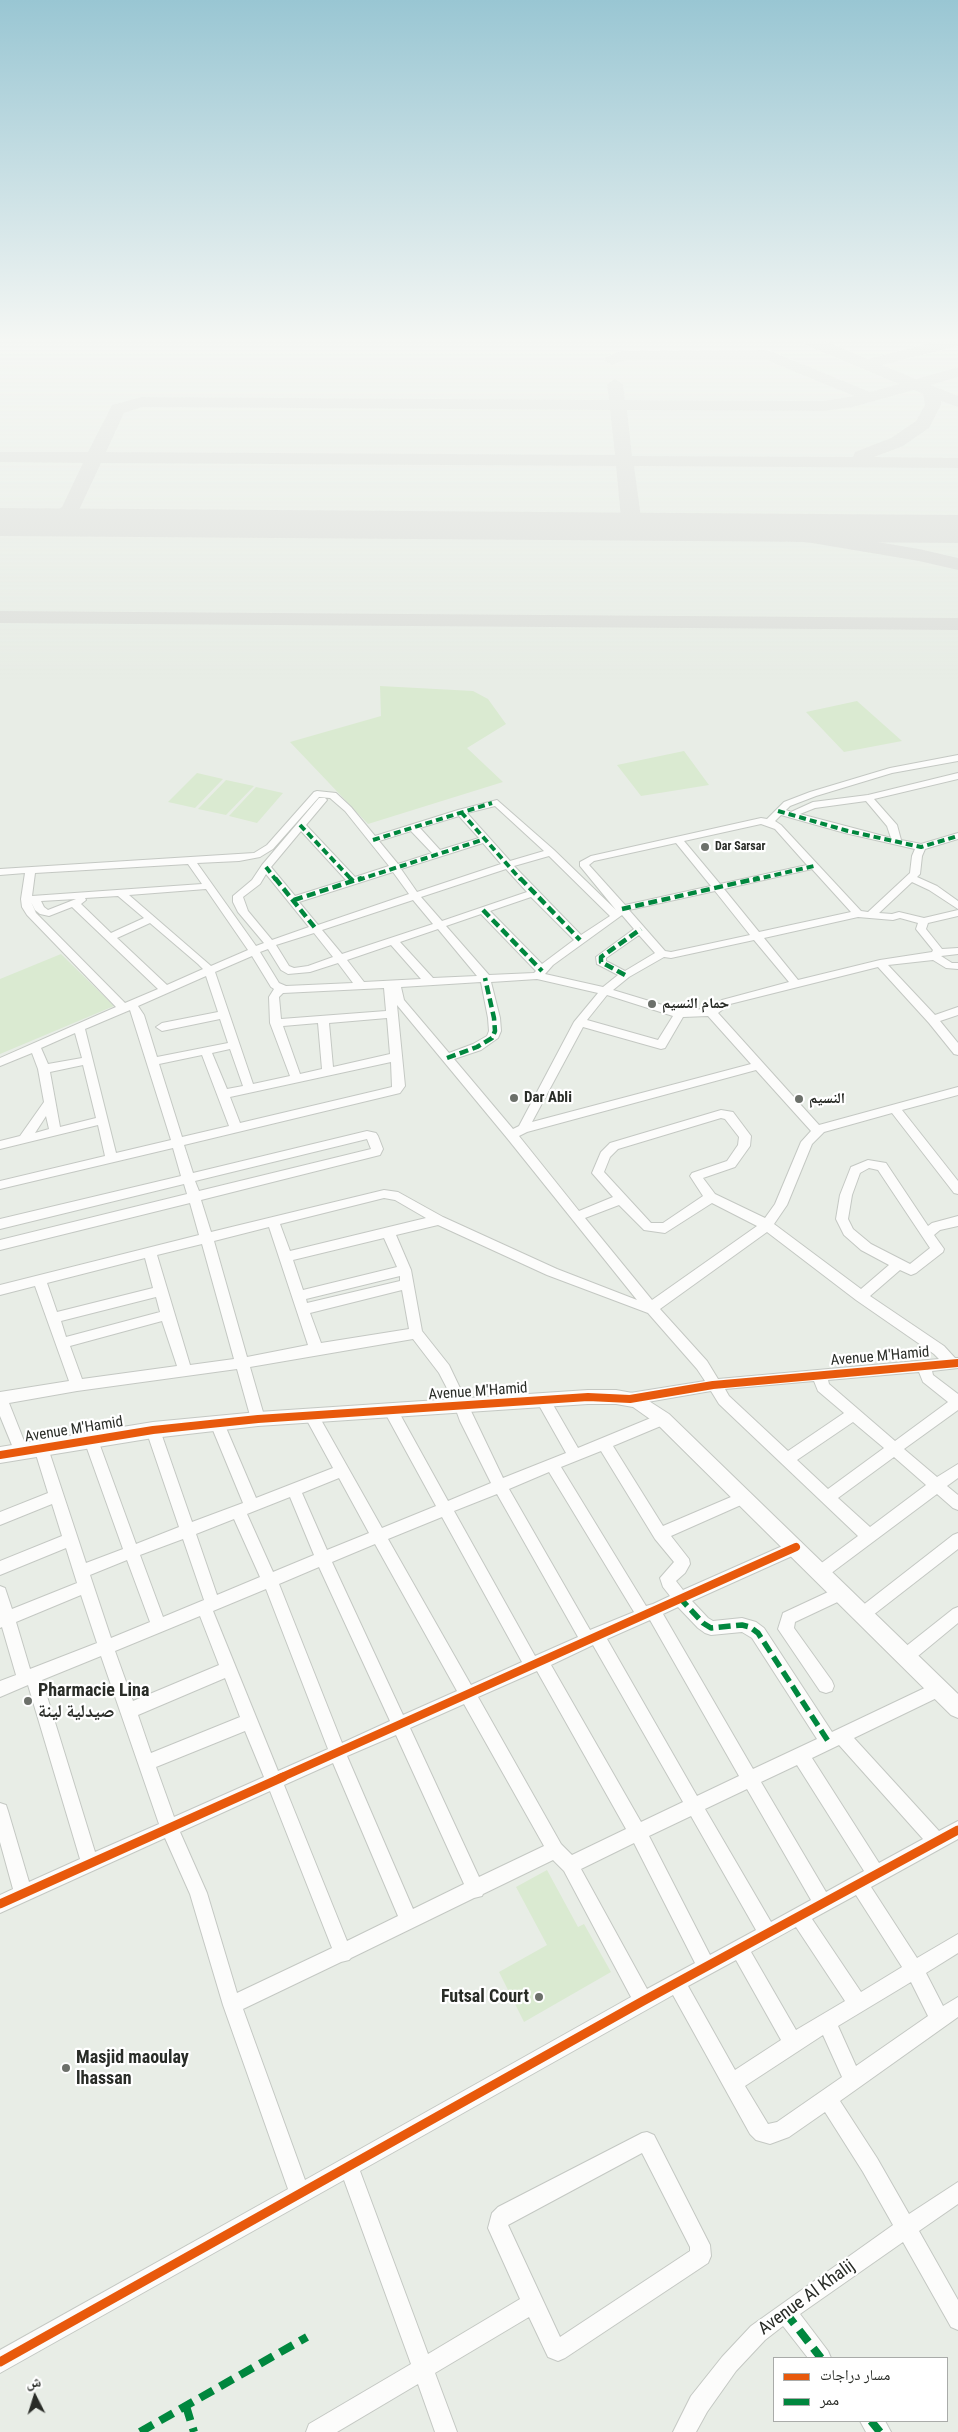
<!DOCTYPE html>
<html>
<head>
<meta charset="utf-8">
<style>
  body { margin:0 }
  #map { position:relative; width:958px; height:2432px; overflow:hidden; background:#e8ede6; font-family:"Roboto Condensed","Noto Naskh Arabic",sans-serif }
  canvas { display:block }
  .legend { position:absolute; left:773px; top:2357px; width:175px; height:65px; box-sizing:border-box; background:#fff; border:1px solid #a9aba9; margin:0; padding:6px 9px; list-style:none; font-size:15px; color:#292c27 }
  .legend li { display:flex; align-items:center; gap:10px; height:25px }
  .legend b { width:25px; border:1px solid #a9aba9 }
  .north { position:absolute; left:10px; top:2372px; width:50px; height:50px; -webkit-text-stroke:4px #fff; paint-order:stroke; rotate:355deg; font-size:14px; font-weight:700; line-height:20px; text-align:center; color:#292c27 }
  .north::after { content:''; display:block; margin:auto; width:18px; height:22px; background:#292c27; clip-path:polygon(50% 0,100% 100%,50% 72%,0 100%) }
</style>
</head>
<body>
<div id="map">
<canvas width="958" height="2432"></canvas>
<ul class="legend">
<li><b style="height:6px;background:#e8590c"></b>مسار دراجات</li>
<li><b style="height:6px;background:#00873e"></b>ممر</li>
</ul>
<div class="north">ش</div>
</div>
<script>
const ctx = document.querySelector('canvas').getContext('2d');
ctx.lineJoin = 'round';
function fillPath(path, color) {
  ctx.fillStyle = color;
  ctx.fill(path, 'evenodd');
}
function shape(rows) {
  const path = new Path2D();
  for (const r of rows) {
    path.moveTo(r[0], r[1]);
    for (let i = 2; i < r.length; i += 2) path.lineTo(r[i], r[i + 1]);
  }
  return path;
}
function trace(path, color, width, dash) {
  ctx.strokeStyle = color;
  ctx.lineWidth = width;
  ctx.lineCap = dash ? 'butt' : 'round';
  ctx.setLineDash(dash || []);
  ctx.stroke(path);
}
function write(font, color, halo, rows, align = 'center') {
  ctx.font = font + ' "Roboto Condensed","Noto Naskh Arabic",sans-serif';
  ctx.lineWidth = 4.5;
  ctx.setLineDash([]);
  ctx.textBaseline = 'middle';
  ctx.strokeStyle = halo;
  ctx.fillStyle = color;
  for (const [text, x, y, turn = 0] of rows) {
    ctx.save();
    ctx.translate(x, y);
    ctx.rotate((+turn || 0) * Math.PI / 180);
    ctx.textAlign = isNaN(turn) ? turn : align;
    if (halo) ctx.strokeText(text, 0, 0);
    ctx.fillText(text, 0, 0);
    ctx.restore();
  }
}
const green = shape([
  [380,686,473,691,488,699,506,724,467,748,503,782,368,824,290,742,381,716],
  [857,701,902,741,844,752,806,712],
  [684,751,709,785,641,796,617,765],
  [197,773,223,779,195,808,168,802],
  [226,780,254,786,226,815,198,809],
  [256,787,283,793,257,823,229,816],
  [61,954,114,1006,0,1054,0,979],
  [547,1870,578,1927,584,1924,611,1972,524,2022,499,1972,547,1945,516,1887]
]);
const taxiway = shape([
  [800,340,822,340,868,359,942,340,958,340,958,346,882,365,916,379,958,367,958,377,931,385,958,396,958,407,941,401,941,405,929,428,903,446,874,457,958,458,958,468,634,466,641,518,638,522,631,524,624,522,621,518,616,466,101,463,79,510,83,515,100,519,103,523,100,527,93,529,69,523,67,520,33,529,26,527,23,523,26,519,51,514,62,507,83,463,0,462,0,452,88,452,112,405,141,397,609,400,607,384,615,379,623,384,625,400,823,401,854,396,766,360,638,360,624,361,612,365,604,360,606,357,621,351,768,350,870,392,899,384,801,343,800,340],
  [914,390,923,394,925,405,916,421,891,438,855,452,853,457,632,456,627,410,823,411,853,407,914,390],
  [142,407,610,410,615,455,106,452,124,413,142,407],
  [708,522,812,531,919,549,958,558,958,570,919,561,812,543,701,532,698,528,701,524,708,522],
  [0,611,958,618,958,630,0,623,0,611]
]);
const runway = shape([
  [0,508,958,515,958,543,0,536,0,508]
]);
const minor = shape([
  [958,755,958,761,892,773,816,796,790,806,786,810,791,812,813,802,868,795,958,773,958,779,874,799,897,825,901,840,921,844,958,833,958,839,925,849,922,856,920,874,917,877,937,886,958,901,958,909,929,890,912,882,879,913,892,914,899,912,924,918,958,910,958,916,928,923,926,929,942,949,958,948,958,954,941,956,952,963,958,963,958,969,946,968,933,960,888,965,935,1015,958,1007,958,1015,940,1021,958,1043,958,1055,954,1054,929,1023,878,967,730,1004,718,1013,819,1125,958,1087,958,1095,902,1110,958,1181,958,1194,954,1193,892,1113,824,1132,812,1144,787,1205,774,1224,861,1289,889,1265,861,1250,844,1235,836,1219,840,1195,851,1167,868,1160,886,1163,928,1226,932,1223,958,1216,958,1226,940,1230,934,1235,944,1249,943,1252,916,1273,911,1275,900,1270,870,1296,944,1346,955,1358,958,1358,958,1368,932,1371,933,1375,958,1394,958,1410,904,1449,937,1477,958,1464,958,1478,947,1486,958,1495,958,1510,953,1508,937,1494,826,1577,821,1579,816,1577,813,1572,816,1567,858,1536,719,1404,711,1391,630,1405,625,1403,623,1399,625,1395,630,1393,705,1381,697,1369,648,1313,547,1275,438,1225,396,1235,411,1270,422,1331,449,1365,503,1478,566,1453,536,1400,538,1396,543,1394,548,1396,578,1448,658,1415,663,1413,668,1415,670,1419,668,1423,613,1446,663,1526,745,1491,750,1493,752,1497,750,1501,671,1536,689,1559,690,1564,685,1573,676,1581,683,1590,796,1540,801,1542,803,1547,801,1552,692,1601,708,1618,713,1621,742,1618,756,1622,764,1628,832,1732,933,1684,939,1681,945,1684,947,1689,945,1694,854,1738,939,1831,958,1821,958,1839,871,1887,917,1958,958,1934,958,1953,926,1973,943,2006,958,1997,958,2017,840,2101,877,2158,909,2214,958,2182,958,2204,919,2231,958,2300,958,2330,951,2327,903,2242,800,2314,828,2351,831,2358,808,2358,783,2326,765,2340,736,2371,707,2412,696,2432,673,2432,691,2396,722,2357,751,2326,893,2225,863,2172,825,2112,789,2137,770,2144,756,2140,750,2134,673,1995,360,2171,428,2354,520,2299,488,2228,492,2213,498,2207,642,2133,647,2132,654,2135,710,2245,711,2256,708,2263,565,2358,558,2361,548,2357,529,2317,435,2373,457,2432,435,2432,418,2384,337,2432,306,2432,309,2424,411,2364,344,2180,0,2373,0,2350,288,2189,223,2005,190,1894,165,1838,0,1913,0,1895,13,1889,0,1842,0,1803,6,1805,8,1811,29,1882,80,1859,28,1685,0,1697,0,1681,16,1675,2,1627,0,1628,0,1586,5,1588,12,1609,77,1583,66,1548,0,1575,0,1561,62,1536,52,1504,0,1525,0,1512,48,1493,34,1448,36,1444,41,1442,46,1444,48,1448,86,1563,123,1549,84,1440,86,1436,91,1434,96,1436,98,1440,136,1544,179,1527,146,1430,148,1426,153,1424,158,1426,160,1430,192,1522,243,1503,210,1423,212,1419,217,1417,222,1419,224,1423,256,1498,333,1468,304,1415,306,1411,311,1409,316,1411,382,1528,436,1506,384,1411,386,1407,391,1405,396,1407,448,1501,491,1483,460,1421,451,1396,439,1373,413,1339,250,1367,265,1419,263,1423,258,1425,253,1423,251,1419,237,1369,77,1391,9,1403,28,1451,26,1455,21,1457,16,1455,0,1416,0,1392,69,1381,35,1286,0,1295,0,1285,199,1235,190,1203,0,1250,0,1240,187,1194,184,1184,0,1229,0,1219,181,1176,173,1148,0,1189,0,1181,105,1156,98,1125,0,1149,0,1141,20,1136,44,1102,38,1069,32,1053,0,1066,0,1058,116,1007,27,915,22,907,21,899,25,873,0,875,0,869,254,853,267,845,314,792,317,791,336,793,351,807,375,836,458,810,497,800,554,850,616,910,580,866,580,862,591,856,761,818,767,819,784,802,810,792,890,768,958,755],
  [319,797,330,798,345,811,389,866,355,877,306,825,327,800,325,798,319,798,262,865,252,880,233,896,233,902,238,912,264,943,256,946,197,863,239,861,260,857,273,849,319,797],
  [866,801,887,826,891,838,800,814,815,808,866,801],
  [495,806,544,851,510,861,467,813,495,806],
  [781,815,845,833,915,849,912,856,910,873,868,912,861,911,781,825,775,821,781,815],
  [459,816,479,838,440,850,420,828,459,816],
  [761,824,775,829,807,865,720,884,684,841,761,824],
  [301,831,346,880,295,896,271,867,301,831],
  [411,831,432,853,398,864,379,841,411,831],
  [483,843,501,864,417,892,401,869,483,843],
  [676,843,711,886,625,905,589,865,594,861,676,843],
  [549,856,610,916,581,935,514,866,549,856],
  [188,864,202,884,32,896,35,873,188,864],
  [506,869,527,892,442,921,421,897,506,869],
  [812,869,851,912,759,932,724,889,812,869],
  [393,872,409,894,318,925,299,902,393,872],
  [266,874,309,927,272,940,248,911,243,897,260,884,266,874],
  [206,889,248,950,211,966,129,895,206,889],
  [715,891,750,935,671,952,665,951,629,910,715,891],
  [118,896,144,918,111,933,81,904,86,900,85,898,118,896],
  [531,897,574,940,542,964,490,911,531,897],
  [76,899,48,910,44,907,41,901,76,899],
  [413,900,433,924,342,954,322,930,413,900],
  [31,902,35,910,40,914,49,916,72,907,158,989,125,1003,36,913,31,902],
  [481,914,536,971,534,973,489,975,446,926,481,914],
  [622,915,634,929,596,957,597,964,618,975,603,987,545,974,553,965,622,915],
  [858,917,893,920,900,918,918,923,916,929,933,950,932,952,880,960,798,980,764,938,858,917],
  [150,923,198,964,203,969,167,985,117,938,150,923],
  [438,929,477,976,433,978,400,942,438,929],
  [314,933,333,957,308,966,294,968,289,966,276,945,314,933],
  [639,935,655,953,625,971,606,961,606,958,639,935],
  [754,940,789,982,722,1000,708,1009,679,1010,613,990,629,977,664,957,671,958,754,940],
  [391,945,421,979,364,982,347,960,391,945],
  [268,949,281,970,288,974,310,972,338,963,353,983,286,986,279,983,260,952,268,949],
  [252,956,271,987,274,989,269,997,270,1023,290,1076,253,1084,215,972,252,956],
  [206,976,218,1012,162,1023,156,1027,162,1031,220,1019,228,1043,157,1057,144,1015,138,1006,206,976],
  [537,979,598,993,574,1022,519,1126,513,1129,454,1059,481,1050,498,1038,501,1031,500,1018,491,982,537,979],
  [481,982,488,1018,489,1031,487,1036,473,1044,449,1053,404,1000,401,987,481,982],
  [384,988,386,1011,281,1019,279,997,283,993,384,988],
  [607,995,673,1016,658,1040,587,1020,607,995],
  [397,1005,507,1138,637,1300,557,1269,443,1217,398,1192,384,1190,211,1232,201,1200,380,1155,383,1149,378,1136,376,1133,367,1131,193,1173,184,1145,400,1093,405,1086,397,1005],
  [130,1010,171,1140,116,1153,85,1029,130,1010],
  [708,1016,751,1064,532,1122,583,1027,661,1049,665,1048,683,1017,708,1016],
  [387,1018,390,1054,333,1067,329,1023,387,1018],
  [318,1023,322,1069,300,1074,283,1026,318,1023],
  [75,1033,82,1058,48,1064,41,1048,75,1033],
  [230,1049,243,1086,227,1089,212,1053,230,1049],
  [202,1055,229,1126,182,1137,159,1064,202,1055],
  [391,1062,392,1087,240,1123,230,1097,391,1062],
  [83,1065,96,1118,60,1127,50,1072,83,1065],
  [756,1070,811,1131,801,1142,775,1204,765,1218,715,1194,703,1178,735,1167,750,1146,751,1136,733,1112,721,1110,610,1143,601,1152,592,1173,613,1197,579,1211,519,1136,527,1132,756,1070],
  [46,1116,49,1129,35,1133,46,1116],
  [721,1118,725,1119,739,1137,738,1145,727,1161,692,1173,690,1176,703,1196,663,1223,651,1223,604,1172,610,1157,618,1149,721,1118],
  [367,1139,371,1149,199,1191,195,1181,367,1139],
  [869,1168,878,1170,930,1248,910,1264,871,1244,853,1229,848,1219,852,1195,860,1173,869,1168],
  [384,1198,395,1200,426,1218,290,1251,280,1224,384,1198],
  [712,1203,757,1226,652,1300,585,1218,619,1205,644,1230,665,1233,712,1203],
  [269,1227,308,1345,247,1357,214,1241,269,1227],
  [767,1232,856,1300,934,1354,939,1359,718,1379,707,1361,660,1309,767,1232],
  [384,1238,397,1267,303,1290,293,1260,384,1238],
  [202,1244,234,1359,190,1365,157,1255,202,1244],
  [145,1258,153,1288,57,1312,47,1283,145,1258],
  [400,1276,400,1281,307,1303,306,1299,400,1276],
  [402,1290,409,1329,321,1343,310,1313,402,1290],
  [156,1297,160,1312,66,1337,61,1321,156,1297],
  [162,1321,177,1366,82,1379,70,1346,162,1321],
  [919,1372,923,1382,948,1402,895,1441,829,1384,828,1380,919,1372],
  [814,1381,818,1391,844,1413,788,1451,729,1396,725,1389,814,1381],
  [853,1422,884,1448,828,1489,797,1460,853,1422],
  [601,1451,655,1539,674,1562,660,1578,663,1587,670,1596,653,1604,646,1606,561,1467,601,1451],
  [894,1457,926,1485,870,1527,838,1498,894,1457],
  [549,1472,634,1612,590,1630,509,1489,549,1472],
  [339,1478,369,1533,327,1550,302,1493,339,1478],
  [497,1494,578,1637,535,1656,454,1511,497,1494],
  [290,1497,314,1555,273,1572,247,1514,290,1497],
  [442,1517,522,1662,471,1685,388,1539,442,1517],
  [234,1519,260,1577,217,1595,196,1534,234,1519],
  [183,1539,204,1600,163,1617,140,1555,183,1539],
  [375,1544,457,1691,403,1715,332,1562,375,1544],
  [127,1560,150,1622,111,1638,90,1575,127,1560],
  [319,1567,390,1721,342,1743,279,1584,319,1567],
  [266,1589,328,1749,278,1771,213,1611,266,1589],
  [81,1595,97,1643,30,1669,16,1622,81,1595],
  [678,1607,698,1628,705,1633,711,1635,742,1632,752,1638,817,1739,753,1769,663,1614,678,1607],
  [200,1616,219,1665,133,1701,115,1651,200,1616],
  [650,1620,739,1776,697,1796,607,1639,650,1620],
  [593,1645,683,1802,641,1822,551,1665,593,1645],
  [101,1656,159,1824,95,1852,42,1680,101,1656],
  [537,1671,626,1829,572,1855,561,1844,478,1697,537,1671],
  [225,1678,240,1717,151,1753,138,1715,225,1678],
  [464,1704,544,1846,479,1877,410,1728,464,1704],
  [245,1731,264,1777,174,1817,156,1767,245,1731],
  [396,1735,464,1884,413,1909,347,1756,396,1735],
  [839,1745,923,1839,879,1863,812,1758,839,1745],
  [333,1763,398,1916,347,1941,284,1785,333,1763],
  [797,1765,864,1871,826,1892,761,1782,797,1765],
  [747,1789,811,1900,771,1922,705,1809,747,1789],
  [270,1791,332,1948,237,1993,207,1893,180,1832,270,1791],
  [691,1816,756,1930,710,1955,649,1836,691,1816],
  [634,1843,695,1963,647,1989,581,1869,634,1843],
  [553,1860,564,1871,631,1997,305,2180,243,2009,341,1962,349,1960,351,1958,474,1898,482,1896,483,1894,553,1860],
  [856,1895,902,1967,861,1992,812,1919,856,1895],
  [796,1927,845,2001,796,2030,751,1952,796,1927],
  [736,1960,781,2040,735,2070,688,1986,736,1960],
  [911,1982,928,2016,856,2066,838,2026,911,1982],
  [823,2035,842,2077,777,2122,768,2124,745,2086,823,2035],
  [642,2153,690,2247,690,2251,560,2337,508,2225,642,2153],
  [958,1533,958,1549,868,1619,863,1621,858,1619,855,1614,858,1609,953,1535,958,1533],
  [841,1586,846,1588,849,1593,846,1598,795,1622,794,1628,832,1681,834,1686,832,1691,826,1693,820,1691,778,1629,783,1613,841,1586],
  [958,1607,958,1623,912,1661,906,1663,900,1661,898,1656,900,1651,953,1609,958,1607],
  [860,2421,885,2421,891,2432,866,2432,860,2421]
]);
const tertiary = shape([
  [588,1390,616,1390,638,1394,669,1414,958,1694,958,1718,951,1715,657,1424,633,1407,616,1404,588,1404,258,1426,153,1438,0,1463,0,1447,153,1422,258,1412,588,1390]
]);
const quietFar3 = shape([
  [778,811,848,831,921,847,958,836],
  [461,812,521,880],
  [300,825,352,880],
  [373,840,492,803],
  [266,867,276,880],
  [358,880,485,839],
  [753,880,814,866]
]);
const quietFar2 = shape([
  [275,878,316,929],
  [350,878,353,881],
  [520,878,580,940],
  [294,900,362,878],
  [622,909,759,878],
  [483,910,542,971],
  [625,975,601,962,601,957,641,929],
  [447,1058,477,1047,492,1038,495,1031,494,1018,485,978]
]);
const quietFar1 = shape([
  [679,1597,703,1623,711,1628,742,1625,750,1627,758,1633,828,1741]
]);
const quiet = shape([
  [785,2312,821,2358],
  [186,2406,194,2432],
  [871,2421,880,2432],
  [140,2432,307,2337]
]);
const cyclewayFar1 = shape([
  [0,1455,153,1430,258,1419,588,1397,630,1399,713,1385,958,1363],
  [280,1778,796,1547]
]);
const cycleway = shape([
  [0,1904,283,1777],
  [0,2362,643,2001,958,1830]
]);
const markers = [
  [705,847,5,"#6c706a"],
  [652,1004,5,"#6c706a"],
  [514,1098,5,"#6c706a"],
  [799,1099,5,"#6c706a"],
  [28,1701,5,"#6c706a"],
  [539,1997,5,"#6c706a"],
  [66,2068,5,"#6c706a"]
];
const farPoinames = [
  ["Dar Sarsar",715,847]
];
const poiNames = [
  ["حمام النسيم",662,1004],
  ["Dar Abli",524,1098],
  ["النسيم",809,1099]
];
const streetNames = [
  ["Avenue M'Hamid",880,1357,-5],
  ["Avenue M'Hamid",478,1392,-4],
  ["Avenue M'Hamid",74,1430,-9]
];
const nearPoinames = [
  ["Pharmacie Lina",38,1691],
  ["صيدلية لينة",38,1712],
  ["Futsal Court",529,1997,"right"],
  ["Masjid maoulay",76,2058],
  ["lhassan",76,2079]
];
const nearStreetnames = [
  ["Avenue Al Khalij",807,2298,-36]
];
fillPath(green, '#daead1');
fillPath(taxiway, '#dee0dc');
fillPath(runway, '#dee0dc');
trace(minor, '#c4c8c3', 2);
trace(tertiary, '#c4c8c3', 2);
fillPath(minor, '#fcfcfb');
fillPath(tertiary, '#fcfcfb');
trace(quietFar3, '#00873e', 4, [7, 4]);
trace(quietFar2, '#00873e', 4.5, [9, 4.5]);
trace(quietFar1, '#00873e', 5.5, [12, 5.5]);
trace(quiet, '#00873e', 8, [15, 8]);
trace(cyclewayFar1, '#e8590c', 8);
trace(cycleway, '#e8590c', 9);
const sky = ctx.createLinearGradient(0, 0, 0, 681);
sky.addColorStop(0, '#99c6d3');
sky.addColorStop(0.5, '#f5f7f4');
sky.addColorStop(1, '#f5f7f400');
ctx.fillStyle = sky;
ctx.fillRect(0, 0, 958, 681);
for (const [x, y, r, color] of markers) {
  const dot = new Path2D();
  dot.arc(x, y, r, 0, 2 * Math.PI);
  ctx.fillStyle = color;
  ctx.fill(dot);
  trace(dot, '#fff', 2);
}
write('bold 12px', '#292c27', '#fff', farPoinames, 'left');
write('bold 15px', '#292c27', '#fff', poiNames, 'left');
write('15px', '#292c27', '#fff', streetNames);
write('bold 18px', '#292c27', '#fff', nearPoinames, 'left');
write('18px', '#292c27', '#fff', nearStreetnames);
</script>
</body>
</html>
